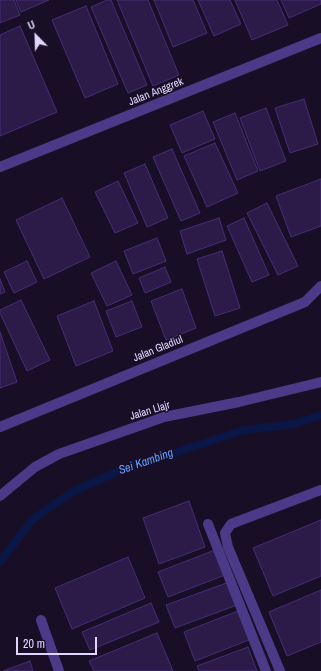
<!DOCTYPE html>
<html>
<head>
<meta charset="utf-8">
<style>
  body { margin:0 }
  #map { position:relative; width:321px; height:671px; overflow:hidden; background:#180f27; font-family:"Archivo Narrow",sans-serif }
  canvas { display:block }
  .north { position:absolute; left:16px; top:16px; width:40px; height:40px; -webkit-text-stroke:3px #180f27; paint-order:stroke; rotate:337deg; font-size:11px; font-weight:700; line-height:16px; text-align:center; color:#e1d6ff }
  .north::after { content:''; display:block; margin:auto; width:14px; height:18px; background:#e1d6ff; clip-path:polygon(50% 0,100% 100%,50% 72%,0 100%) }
  .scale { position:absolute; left:16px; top:637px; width:81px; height:18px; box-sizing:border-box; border:2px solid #e1d6ff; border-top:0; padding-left:5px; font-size:12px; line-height:14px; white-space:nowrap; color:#e1d6ff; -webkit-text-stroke:3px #180f27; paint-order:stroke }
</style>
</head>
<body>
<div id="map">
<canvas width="321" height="671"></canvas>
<div class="north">U</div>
<div class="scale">20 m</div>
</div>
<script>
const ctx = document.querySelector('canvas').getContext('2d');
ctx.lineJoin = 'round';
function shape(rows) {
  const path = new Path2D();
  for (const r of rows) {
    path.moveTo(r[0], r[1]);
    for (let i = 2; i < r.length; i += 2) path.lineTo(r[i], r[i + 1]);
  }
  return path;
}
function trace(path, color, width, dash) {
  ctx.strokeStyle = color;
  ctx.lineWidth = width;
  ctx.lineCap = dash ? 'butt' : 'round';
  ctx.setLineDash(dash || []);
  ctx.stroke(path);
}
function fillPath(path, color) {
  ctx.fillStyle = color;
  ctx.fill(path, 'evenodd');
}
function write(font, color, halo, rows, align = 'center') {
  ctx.font = font + ' "Archivo Narrow",sans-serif';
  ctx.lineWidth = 3;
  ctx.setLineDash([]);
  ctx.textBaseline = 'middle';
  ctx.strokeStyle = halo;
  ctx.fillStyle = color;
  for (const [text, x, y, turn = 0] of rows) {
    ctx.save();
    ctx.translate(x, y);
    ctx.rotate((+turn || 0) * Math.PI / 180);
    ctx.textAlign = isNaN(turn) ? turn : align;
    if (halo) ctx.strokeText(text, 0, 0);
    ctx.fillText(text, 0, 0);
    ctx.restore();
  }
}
const stream = shape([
  [0,562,32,520,72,492,116,472,244,430,294,424,321,415]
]);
const building = shape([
  [0,0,14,0,20,15,0,23,0,0],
  [16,0,49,0,21,12,16,0],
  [107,0,111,0,147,85,128,93,91,7,107,0],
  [117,0,148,0,179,75,153,86,117,0],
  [154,0,193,0,207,33,173,47,154,0],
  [198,0,230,0,241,24,214,36,198,0],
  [235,0,277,0,288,25,252,40,235,0],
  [281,0,321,0,321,4,289,18,281,0],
  [86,6,118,84,85,98,52,20,86,6],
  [20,26,57,112,0,136,0,35,20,26],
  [304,99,318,144,290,153,275,108,304,99],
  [266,108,286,161,260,171,240,118,266,108],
  [203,111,215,139,182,153,170,125,203,111],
  [235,113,258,171,237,180,213,122,235,113],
  [215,143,238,193,207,207,184,156,215,143],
  [172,149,200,213,181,221,153,157,172,149],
  [145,164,168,218,147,227,124,173,145,164],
  [321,179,321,226,291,237,276,196,321,179],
  [118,181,138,223,115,233,95,192,118,181],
  [62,198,90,257,44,279,16,220,62,198],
  [267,203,298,266,278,275,247,213,267,203],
  [219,218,226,240,187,254,180,231,219,218],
  [244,218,269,275,252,282,227,226,244,218],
  [157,238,166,261,133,274,124,251,157,238],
  [222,251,240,308,215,316,197,259,222,251],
  [27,261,37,282,14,293,4,272,27,261],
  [116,261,132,295,107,306,91,273,116,261],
  [165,267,171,282,145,293,139,278,165,267],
  [0,279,5,292,0,294,0,279],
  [182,289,196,328,166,340,151,301,182,289],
  [21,300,50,360,27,371,0,313,0,310,21,300],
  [94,301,113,351,76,366,57,316,94,301],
  [132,301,142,327,116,337,106,311,132,301],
  [0,332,17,382,0,388,0,332],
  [189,501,205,547,159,564,143,518,189,501],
  [321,520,321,576,273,596,253,548,321,520],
  [215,550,225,575,168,597,158,572,215,550],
  [128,557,145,598,72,629,55,588,128,557],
  [229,582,237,605,175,628,166,605,229,582],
  [321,590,321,642,287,656,269,612,321,590],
  [151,603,159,622,90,650,82,632,151,603],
  [238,611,249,640,195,661,184,632,238,611],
  [157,633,173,671,94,671,89,661,157,633],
  [248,647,257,671,199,671,197,666,248,647],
  [30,661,33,671,3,671,30,661]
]);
const street = shape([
  [0,167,321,38],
  [0,427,305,302,321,286],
  [0,496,35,467,59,454,164,417,239,402,321,382],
  [208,524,266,671],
  [41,620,59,671],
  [280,671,228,547,225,533,231,524,321,490]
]);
const streetNames = [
  ["Jalan Anggrek",156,92,-22],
  ["Jalan Gladiul",158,349,-22],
  ["Jalan Llajr",150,411,-17]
];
const waterNames = [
  ["Sei Kambing",146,462,-19]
];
trace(stream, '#0a1646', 8);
fillPath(building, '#2c1b49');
trace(building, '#472d75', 1);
trace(street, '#4a3a87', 10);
write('11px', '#e1d6ff', '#180f27', streetNames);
write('italic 12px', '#649eff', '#180f27', waterNames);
</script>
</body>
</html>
